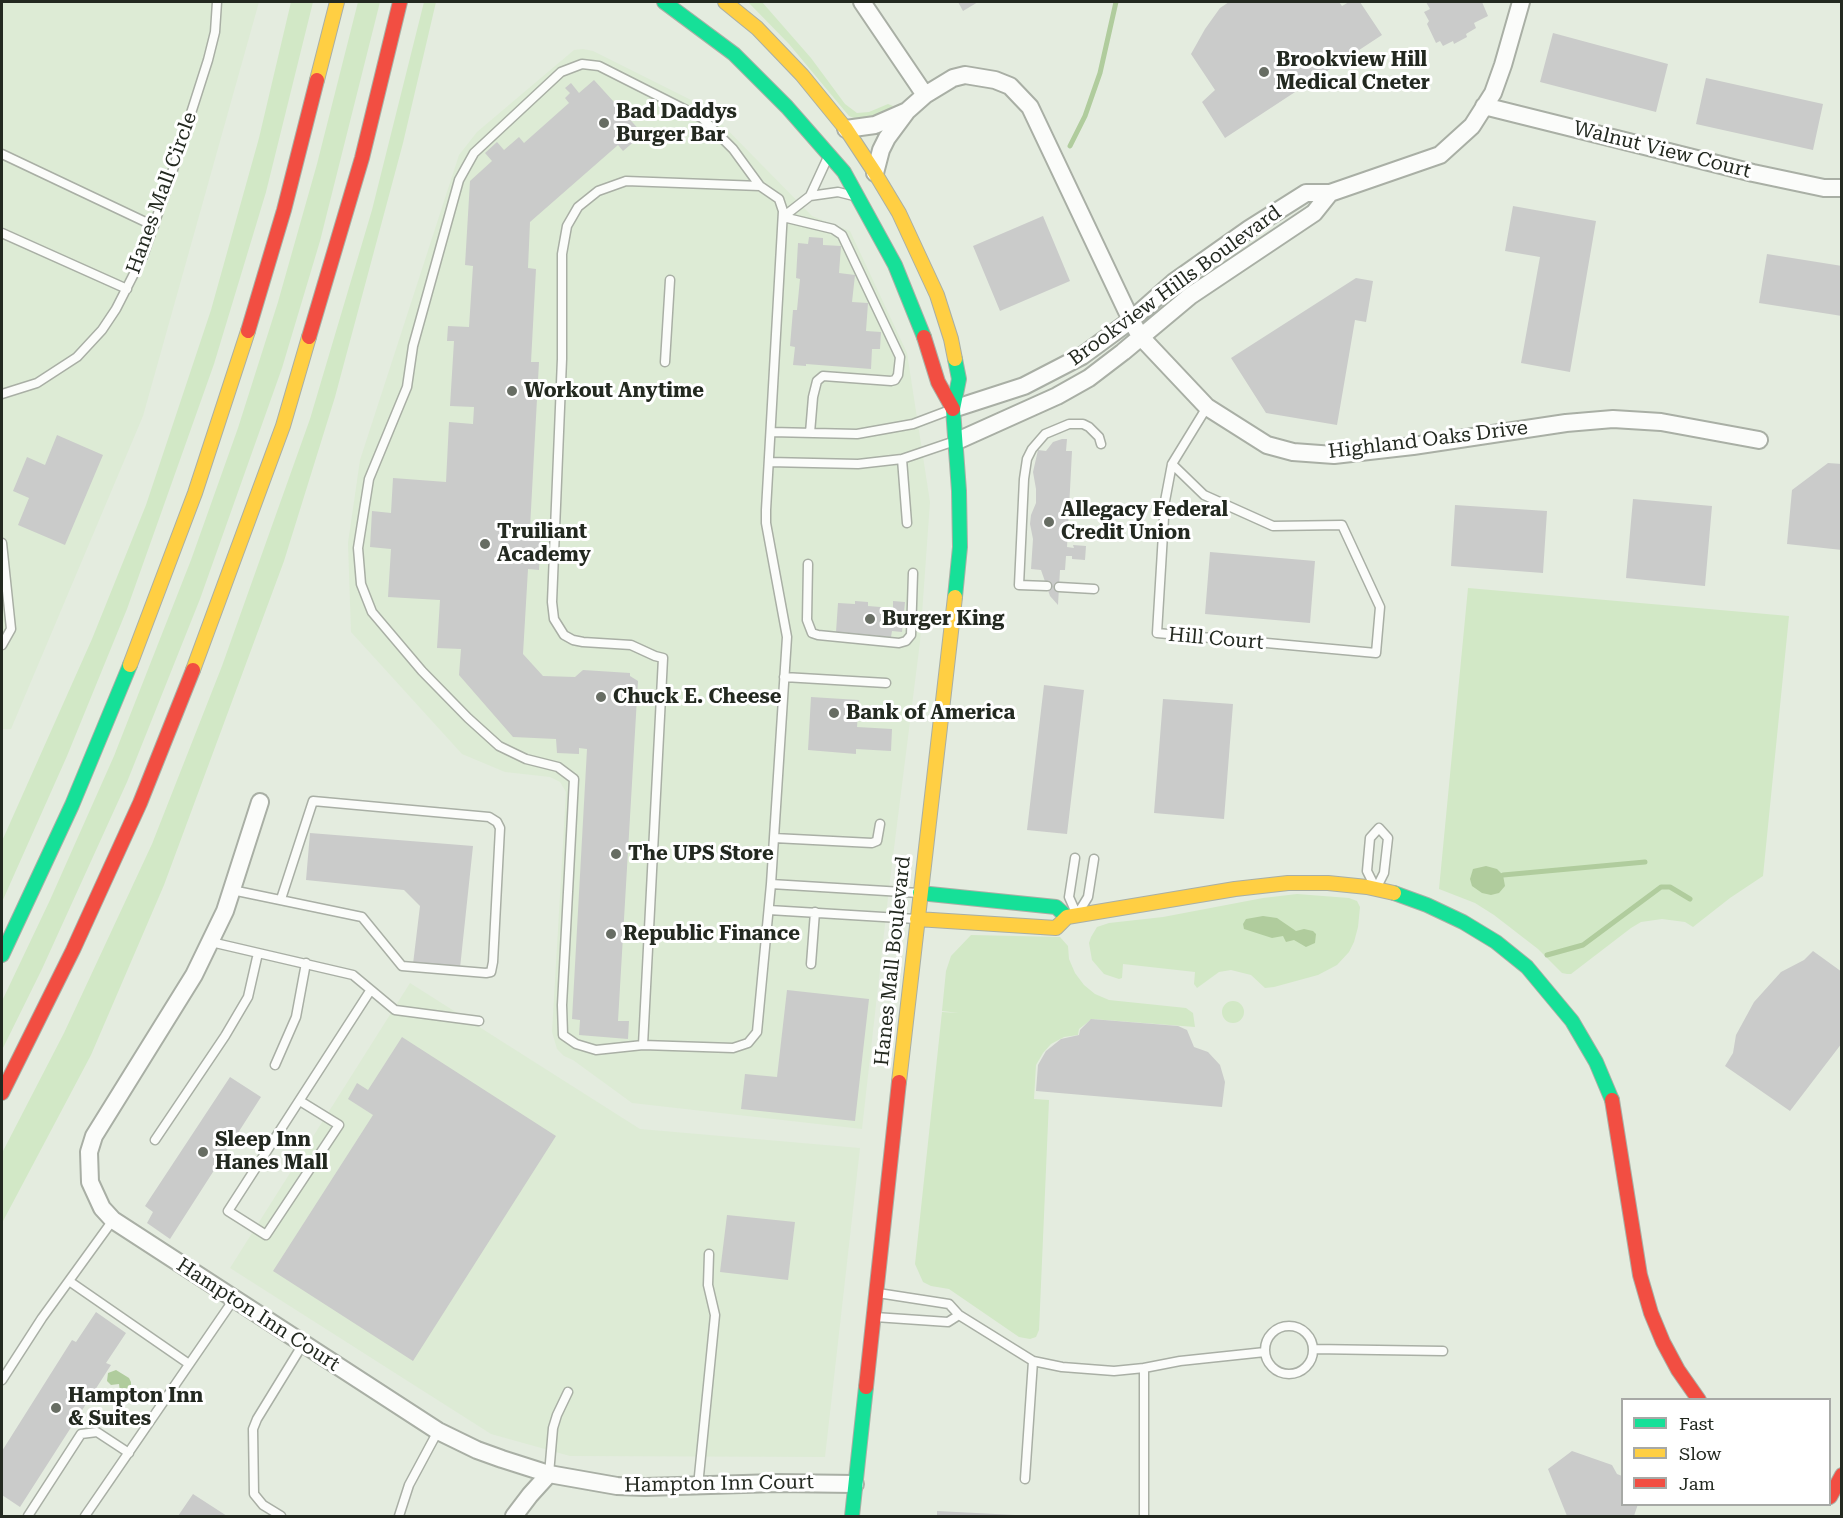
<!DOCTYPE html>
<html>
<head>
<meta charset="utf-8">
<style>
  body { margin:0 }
  #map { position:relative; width:1843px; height:1518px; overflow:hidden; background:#e4ecdf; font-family:"Roboto Serif",serif }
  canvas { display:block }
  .frame { position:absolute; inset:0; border:3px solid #232920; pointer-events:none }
  .legend { position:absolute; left:1621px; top:1398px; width:210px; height:108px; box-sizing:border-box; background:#fff; border:2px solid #a7a9a6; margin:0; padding:8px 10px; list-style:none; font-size:18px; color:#232920 }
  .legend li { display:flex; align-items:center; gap:12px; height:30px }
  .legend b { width:30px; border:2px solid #a7a9a6 }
</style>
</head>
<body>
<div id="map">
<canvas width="1843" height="1518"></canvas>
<div class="frame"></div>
<ul class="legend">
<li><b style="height:8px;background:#16e098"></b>Fast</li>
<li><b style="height:8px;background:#ffcf43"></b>Slow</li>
<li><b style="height:8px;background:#f24e42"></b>Jam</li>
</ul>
</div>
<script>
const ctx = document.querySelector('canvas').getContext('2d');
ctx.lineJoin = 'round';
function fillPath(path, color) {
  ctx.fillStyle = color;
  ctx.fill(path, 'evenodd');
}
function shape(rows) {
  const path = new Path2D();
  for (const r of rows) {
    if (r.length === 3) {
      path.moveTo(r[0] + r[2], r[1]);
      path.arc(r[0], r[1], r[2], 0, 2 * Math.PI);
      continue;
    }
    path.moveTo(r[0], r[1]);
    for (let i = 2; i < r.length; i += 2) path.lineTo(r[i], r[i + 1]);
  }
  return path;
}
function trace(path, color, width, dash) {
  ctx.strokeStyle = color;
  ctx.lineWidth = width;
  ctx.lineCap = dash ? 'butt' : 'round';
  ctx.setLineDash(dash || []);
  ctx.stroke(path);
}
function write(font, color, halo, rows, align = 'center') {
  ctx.font = font + ' "Roboto Serif",serif';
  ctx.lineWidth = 6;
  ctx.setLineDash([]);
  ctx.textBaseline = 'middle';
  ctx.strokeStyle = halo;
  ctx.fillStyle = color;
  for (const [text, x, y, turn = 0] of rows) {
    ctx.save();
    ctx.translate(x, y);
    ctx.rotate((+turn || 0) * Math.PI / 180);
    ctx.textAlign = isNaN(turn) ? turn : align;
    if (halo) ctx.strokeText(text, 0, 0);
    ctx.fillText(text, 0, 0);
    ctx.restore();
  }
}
const built = shape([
  [2,2,259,2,143,416,11,729,2,729],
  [583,49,593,51,705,107,812,216,850,231,907,353,930,502,920,642,890,880,862,1129,632,1103,573,1060,564,1056,557,1049,552,1032,566,792,560,782,550,777,505,772,462,754,351,632,348,543,360,460,459,155,477,132,574,50],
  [410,983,640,1129,860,1148,825,1457,570,1456,491,1434,230,1268]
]);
const green = shape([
  [291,2,313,2,266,192,214,364,127,609,67,756,2,902,2,841,92,639,146,505,211,310,259,138],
  [358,2,380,2,320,241,282,368,200,599,127,782,42,969,2,1050,2,1001,50,900,114,756,191,560,238,428,278,302,317,164],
  [424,2,436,2,403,143,335,397,284,561,164,885,91,1055,2,1223,2,1153,64,1033,152,844,222,666,310,419,372,210],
  [748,2,762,2,811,58,845,104,857,113,869,112,888,104,893,106,877,118,859,120,849,116,789,44],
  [1468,588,1789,616,1763,876,1730,898,1693,927,1685,922,1662,919,1641,922,1631,928,1571,974,1567,974,1562,973,1538,949,1494,915,1475,903,1439,889],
  [1297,894,1349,898,1357,901,1360,907,1358,927,1354,942,1349,952,1337,965,1318,975,1274,987,1265,988,1251,975,1231,970,1219,972,1197,988,1194,984,1195,972,1123,964,1122,978,1119,979,1104,974,1092,960,1089,943,1091,937,1097,927,1109,923,1163,917,1263,898],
  [971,935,1060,937,1068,946,1069,959,1075,973,1084,985,1095,994,1109,1000,1186,1008,1193,1013,1195,1027,1092,1019,1079,1029,1078,1035,1064,1037,1051,1044,1043,1053,1036,1065,1034,1099,1049,1100,1039,1330,1036,1337,1030,1339,1019,1337,949,1289,931,1286,923,1282,915,1264,942,1012,959,1013,942,1011,946,971,951,956],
  [1233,1012,11]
]);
const water = shape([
  [1486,866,1497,869,1503,875,1505,886,1499,893,1491,895,1482,893,1472,886,1470,879,1473,869],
  [1263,916,1277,918,1296,931,1304,929,1313,931,1316,934,1315,943,1306,947,1294,940,1286,942,1283,936,1272,938,1244,929,1243,924,1246,919],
  [116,1370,129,1378,131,1382,131,1387,125,1394,120,1392,119,1384,111,1385,107,1381,108,1373]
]);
const stream = shape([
  [1070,146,1085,116,1100,73,1116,2],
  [1503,875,1645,862],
  [1547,955,1583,945,1661,887,1670,887,1690,899]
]);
const building = shape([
  [958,2,978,2,963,11],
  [1229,2,1339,2,1342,6,1349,2,1360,2,1382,35,1225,138,1202,102,1215,90,1191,54,1205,29,1220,8],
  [1426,2,1482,2,1488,16,1474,23,1476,28,1466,34,1467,37,1454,44,1453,41,1443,46,1440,41,1436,43,1427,24,1429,21,1424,12,1430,9],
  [1553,33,1668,64,1656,112,1540,82],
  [1706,78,1823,104,1813,150,1696,124],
  [594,80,643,134,623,151,618,145,530,222,528,268,536,269,531,362,539,362,530,528,541,529,539,570,528,569,523,654,543,676,575,677,583,670,630,673,630,676,638,681,618,1021,629,1021,628,1039,579,1035,580,1020,572,1019,587,749,579,748,579,754,557,753,556,739,513,737,459,675,461,649,437,648,440,600,388,597,391,549,370,547,372,511,391,513,393,478,446,482,449,422,473,424,474,407,450,406,454,341,447,341,448,326,469,327,473,266,465,265,470,181,492,161,485,153,497,142,504,150,519,137,524,143,569,103,565,98,570,93,565,88,571,83,579,93],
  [1513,206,1596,221,1570,372,1521,363,1540,257,1505,251],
  [1043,216,1070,281,1000,311,973,246],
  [809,237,823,238,823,245,841,246,839,273,855,275,852,302,868,303,866,331,881,332,880,349,872,349,871,369,806,364,806,366,793,365,795,347,790,346,793,310,797,310,800,279,796,278,798,243,808,244],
  [1767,254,1842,266,1842,316,1759,303],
  [1356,278,1373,281,1366,322,1355,320,1337,425,1266,413,1231,358],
  [57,435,103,455,65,545,18,525,29,498,13,491,27,457,45,465],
  [1062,439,1067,439,1066,451,1072,451,1067,547,1074,548,1073,545,1086,546,1085,560,1072,559,1072,556,1066,556,1065,570,1060,570,1058,605,1050,596,1041,570,1031,569,1033,539,1030,524,1031,515,1036,503,1036,489,1033,472,1038,450,1046,451,1053,442],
  [1828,463,1842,464,1842,550,1787,544,1792,490],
  [1633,499,1712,506,1705,586,1626,578],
  [1455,505,1547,511,1543,573,1451,566],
  [1210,552,1315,561,1310,623,1205,614],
  [855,601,868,602,868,606,893,608,893,601,905,602,902,632,892,631,891,637,836,632,838,603,855,604],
  [1044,685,1084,690,1067,834,1027,830],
  [811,697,859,700,857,727,892,729,891,751,856,749,856,754,808,750],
  [1163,699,1233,704,1224,819,1154,813],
  [310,833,473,846,460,968,413,964,420,906,404,890,306,880],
  [1813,951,1842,972,1842,1043,1790,1111,1725,1066,1733,1053,1736,1035,1754,1002,1781,972,1804,960],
  [787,990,869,999,855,1121,741,1109,745,1074,777,1077],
  [1091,1019,1178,1026,1187,1030,1194,1047,1208,1052,1220,1065,1225,1082,1222,1107,1036,1091,1038,1065,1046,1051,1061,1039,1079,1035,1080,1030],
  [402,1037,556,1136,413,1361,273,1271,373,1115,348,1099,357,1083,368,1090],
  [230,1077,261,1097,170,1239,147,1223,153,1212,145,1206],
  [727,1215,795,1222,788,1280,720,1272],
  [96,1312,126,1333,106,1363,111,1365,20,1507,2,1495,2,1451,72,1340,76,1342],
  [1572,1451,1612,1465,1617,1474,1622,1476,1622,1504,1638,1504,1634,1516,1567,1516,1548,1469],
  [193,1494,227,1516,178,1516],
  [937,1511,1015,1515,1015,1516,937,1516]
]);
const lane = shape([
  [2,154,154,226],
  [626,181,760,186,779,199,783,211,766,510,766,523,787,637,771,884,757,1032,748,1043,733,1048,643,1045,663,658,655,656,631,645,583,642,573,640,564,635,554,619,552,602,562,359,562,254,567,226,578,207,598,191,626,181],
  [810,196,838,192,854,196],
  [783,217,833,229,842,235,900,357,898,375,895,380,891,381,823,376,817,381,813,397,810,433],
  [783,217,810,196,828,157],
  [2,233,127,289],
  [665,362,670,280],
  [2,394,37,383,77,357,102,330,116,309,143,256,169,182,208,60,215,32,217,2],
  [771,432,857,434,913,424,950,410],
  [902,459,907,523],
  [769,462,858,464,902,459,955,441],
  [1172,464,1204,495,1273,526,1342,525,1380,607,1376,653,1157,633,1165,501,1172,464,1207,407],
  [2,543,11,629,2,645],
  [808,564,807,620,812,633,818,635,899,643,906,641,911,635,913,573],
  [1047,586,1019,585,1024,479,1027,459,1032,449,1045,434,1069,424,1083,424,1089,427,1099,437,1101,444],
  [1059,587,1094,589],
  [784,677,886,683],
  [1379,828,1388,838,1384,873,1376,889,1367,871,1370,838,1379,828],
  [774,838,872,843,877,841,880,824],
  [1075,858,1069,897,1076,913],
  [771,884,919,893],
  [232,890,362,917,402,966,486,973,491,972,493,962,500,828,497,822,489,817,313,801,281,899],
  [769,910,916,919],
  [1080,910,1088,897,1094,859],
  [211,942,353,975,395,1010,479,1021],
  [811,964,815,912],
  [643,1045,596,1050,576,1044,563,1035,562,1005,574,779,558,767,526,759,499,746,468,718,422,671,372,612,361,584,358,548,369,479,407,387,413,346,459,180,474,153,561,72,582,64,599,66,702,118,733,149,760,186],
  [275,1065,296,1017,306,963],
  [300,1101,339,1125,266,1235,228,1211,370,991],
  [155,1140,225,1036,248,997,258,953],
  [69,1281,189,1364],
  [878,1293,949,1304,959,1315,1033,1361,1062,1367,1114,1371,1144,1368,1144,1516],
  [875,1317,948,1322,959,1315],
  [1289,1350,24],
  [1313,1349,1443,1351],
  [1144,1368,1180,1361,1265,1352],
  [2,1380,42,1318,113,1220],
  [549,1474,553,1428,557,1415,568,1392],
  [1025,1479,1033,1361],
  [698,1486,715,1315,708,1285,709,1254],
  [28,1516,81,1434,97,1432,129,1453],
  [85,1516,234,1299],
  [281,1516,263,1505,254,1494,253,1429,257,1419,303,1344],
  [399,1516,409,1485,438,1431]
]);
const street = shape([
  [862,2,925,95],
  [1484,106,1753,173,1824,188,1842,188],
  [846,129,875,125,907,111],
  [875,173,881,150,887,138,907,111,925,95,953,78,965,75,995,80,1010,86,1030,107,1131,320,1140,336,1207,407,1267,445,1293,452,1334,455,1413,446,1566,423,1613,419,1661,422,1759,440],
  [953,409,1024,386,1082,356,1131,320,1174,282,1249,229,1306,193,1330,193,1440,155,1472,126,1493,93,1503,65,1521,2],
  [957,441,1057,396,1089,378,1123,352,1190,296,1314,213,1330,193],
  [260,802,225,911,194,975,94,1136,89,1152,90,1182,102,1208,113,1220,438,1431,477,1450,502,1459,549,1474,617,1486,645,1487,776,1483,855,1484],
  [514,1516,530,1495,549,1474]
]);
const fast = shape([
  [664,2,734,54,787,107,844,172,895,265,924,337],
  [955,597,960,547,959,491,953,409,959,379,955,359],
  [920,893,1056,907,1067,917],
  [1394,893,1427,905,1463,922,1496,942,1527,967,1572,1021,1596,1062,1612,1100],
  [2,955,72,805,130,665],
  [852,1516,866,1387]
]);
const slow = shape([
  [725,2,757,28,802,75,846,129,875,173,899,213,937,295,951,339,955,359],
  [317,80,337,2],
  [130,665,195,493,248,331],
  [193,670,283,426,309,337],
  [917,919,1056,928,1067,917,1235,889,1288,883,1328,883,1367,887,1394,893],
  [899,1082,955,597]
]);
const jam = shape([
  [248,331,284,210,317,80],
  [309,337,362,158,400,2],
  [924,337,938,382,953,409],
  [2,1093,73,950,140,803,193,670],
  [1612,1100,1640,1275,1651,1313,1663,1342,1678,1370,1699,1400],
  [866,1387,899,1082],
  [1830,1497,1842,1475]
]);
const markers = [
  [1264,72,6,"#676d63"],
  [604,123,6,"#676d63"],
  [512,391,6,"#676d63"],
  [1049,522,6,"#676d63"],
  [485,544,6,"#676d63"],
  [870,619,6,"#676d63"],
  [601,697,6,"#676d63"],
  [834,713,6,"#676d63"],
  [616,854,6,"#676d63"],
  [611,934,6,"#676d63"],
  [203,1152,6,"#676d63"],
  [56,1408,6,"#676d63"]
];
const poiNames = [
  ["Brookview Hill",1276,60],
  ["Medical Cneter",1276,83],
  ["Bad Daddys",616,112],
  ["Burger Bar",616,135],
  ["Workout Anytime",524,391],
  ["Allegacy Federal",1061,510],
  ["Credit Union",1061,533],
  ["Truiliant",497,532],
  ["Academy",497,555],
  ["Burger King",882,619],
  ["Chuck E. Cheese",613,697],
  ["Bank of America",846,713],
  ["The UPS Store",628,854],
  ["Republic Finance",623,934],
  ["Sleep Inn",215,1140],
  ["Hanes Mall",215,1163],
  ["Hampton Inn",68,1396],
  ["& Suites",68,1419]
];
const streetNames = [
  ["Walnut View Court",1662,150,14],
  ["Hanes Mall Circle",162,193,-70],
  ["Brookview Hills Boulevard",1175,286,-36],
  ["Highland Oaks Drive",1428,440,-7],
  ["Hill Court",1216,639,5],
  ["Hanes Mall Boulevard",893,961,-84],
  ["Hampton Inn Court",258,1315,33],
  ["Hampton Inn Court",719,1484,-1]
];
fillPath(built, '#ddebd5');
fillPath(green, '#d2e8c6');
fillPath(water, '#b0cc9d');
trace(stream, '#b0cc9d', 5);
fillPath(building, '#cacbca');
trace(lane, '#a9afa5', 11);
trace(street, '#a9afa5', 20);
trace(fast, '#a9afa5', 16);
trace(slow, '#a9afa5', 16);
trace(jam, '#a9afa5', 16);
trace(lane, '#fbfcfa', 8);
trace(street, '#fbfcfa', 16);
trace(fast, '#16e098', 14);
trace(slow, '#ffcf43', 14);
trace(jam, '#f24e42', 14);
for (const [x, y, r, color] of markers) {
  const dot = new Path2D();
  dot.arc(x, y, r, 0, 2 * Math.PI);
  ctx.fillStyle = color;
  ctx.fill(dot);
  trace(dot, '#fff', 2);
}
write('bold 20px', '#232920', '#fff', poiNames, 'left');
write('20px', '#232920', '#fff', streetNames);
</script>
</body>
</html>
